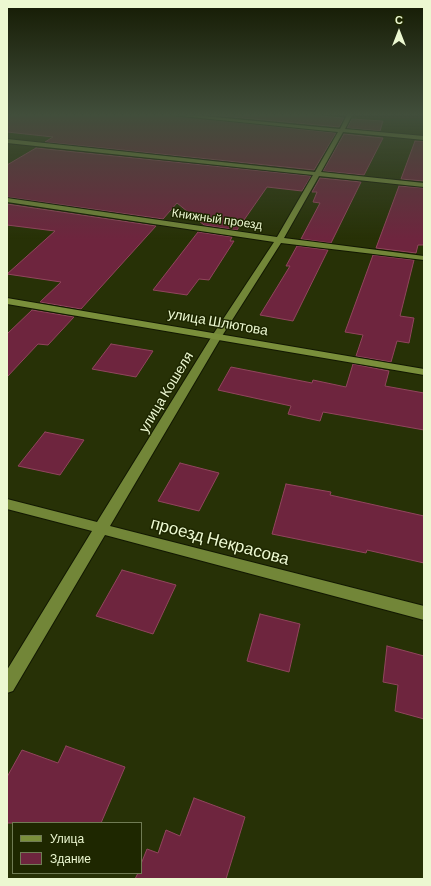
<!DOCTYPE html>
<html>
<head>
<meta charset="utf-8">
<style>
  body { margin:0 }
  #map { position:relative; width:431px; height:886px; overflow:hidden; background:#273106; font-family:Barlow,sans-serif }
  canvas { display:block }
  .frame { position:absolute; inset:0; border:8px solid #ecf8d1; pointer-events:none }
  .legend { position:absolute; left:12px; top:822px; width:130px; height:52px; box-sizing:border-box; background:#1e2700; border:1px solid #707b54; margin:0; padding:5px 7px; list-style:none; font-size:12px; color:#ecf8d1 }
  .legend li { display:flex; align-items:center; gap:8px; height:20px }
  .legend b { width:20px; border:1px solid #707b54 }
  .north { position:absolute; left:379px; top:12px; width:40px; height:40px; -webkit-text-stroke:3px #1e2700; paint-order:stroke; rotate:0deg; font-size:11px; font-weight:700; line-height:16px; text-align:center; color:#ecf8d1 }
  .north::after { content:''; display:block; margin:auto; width:14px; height:18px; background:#ecf8d1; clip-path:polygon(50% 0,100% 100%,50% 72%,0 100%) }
</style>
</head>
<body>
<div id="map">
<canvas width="431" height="886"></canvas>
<div class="frame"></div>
<ul class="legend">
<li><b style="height:5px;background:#7a8f3b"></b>Улица</li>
<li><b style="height:11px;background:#6e253e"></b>Здание</li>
</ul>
<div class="north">С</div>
</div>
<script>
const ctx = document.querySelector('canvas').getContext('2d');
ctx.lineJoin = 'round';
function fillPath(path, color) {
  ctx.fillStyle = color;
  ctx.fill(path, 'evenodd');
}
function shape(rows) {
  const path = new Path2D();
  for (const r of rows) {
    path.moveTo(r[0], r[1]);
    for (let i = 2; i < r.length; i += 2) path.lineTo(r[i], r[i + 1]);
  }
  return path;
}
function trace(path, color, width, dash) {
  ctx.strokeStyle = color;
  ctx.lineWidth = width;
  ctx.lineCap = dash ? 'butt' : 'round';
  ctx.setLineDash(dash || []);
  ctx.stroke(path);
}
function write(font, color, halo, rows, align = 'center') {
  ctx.font = font + ' Barlow,sans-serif';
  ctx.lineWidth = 3;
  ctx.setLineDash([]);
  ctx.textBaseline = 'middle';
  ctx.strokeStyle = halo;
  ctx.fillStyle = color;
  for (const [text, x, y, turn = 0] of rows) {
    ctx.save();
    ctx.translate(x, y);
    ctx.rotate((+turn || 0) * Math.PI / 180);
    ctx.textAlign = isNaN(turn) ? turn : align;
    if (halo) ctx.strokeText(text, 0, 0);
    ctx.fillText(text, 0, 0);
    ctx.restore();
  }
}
const building = shape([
  [8,115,170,115,336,133,314,170,45,142,53,137,7,132,8,115],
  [210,115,309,115,344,118,339,127,210,115],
  [352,119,383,121,380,131,347,128,352,119],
  [344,134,383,138,364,175,323,171,344,134],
  [415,141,424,141,424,181,401,179,415,141],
  [36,148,311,176,302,191,267,187,237,230,204,225,177,203,163,219,7,197,7,165,36,148],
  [320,178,361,182,331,243,301,239,320,203,313,202,317,192,312,192,320,178],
  [399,186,424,188,424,245,418,245,416,253,376,248,399,186],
  [7,204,156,226,81,309,40,302,61,282,7,274,55,231,7,225,7,204],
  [198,232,232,237,230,241,234,241,209,280,199,279,187,295,153,290,198,232],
  [297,246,328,250,293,321,260,315,290,266,286,266,297,246],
  [373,255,414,260,400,316,414,318,409,343,397,341,391,362,356,356,363,335,345,332,373,255],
  [32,310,74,317,48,345,38,344,7,377,7,334,32,310],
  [111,344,153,351,136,377,92,369,111,344],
  [353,364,389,371,385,386,424,393,424,430,323,412,320,421,288,414,291,406,218,390,231,367,312,383,313,380,346,387,353,364],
  [45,432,84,440,60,475,18,466,45,432],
  [180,463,219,473,199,511,158,501,180,463],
  [286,484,331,492,330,495,424,516,424,563,367,550,366,553,272,534,286,484],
  [122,570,176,585,153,634,96,616,122,570],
  [260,614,300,624,289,672,247,661,260,614],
  [387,646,424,656,424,719,395,711,398,685,383,682,387,646],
  [66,746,125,767,101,823,7,823,7,777,22,750,58,763,66,746],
  [194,798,245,817,226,879,135,879,138,873,141,873,141,864,147,849,158,853,166,830,180,836,194,798]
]);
const street = shape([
  [171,115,192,115,340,129,347,115,352,115,345,129,424,136,424,140,343,132,321,172,424,183,424,187,319,176,284,238,424,256,424,260,281,243,222,336,110,526,424,606,424,620,105,535,13,691,7,693,7,670,92,531,7,509,7,499,97,522,212,336,274,242,7,202,7,198,277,237,313,175,7,143,7,139,315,172,338,132,171,115]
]);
const secondary = shape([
  [7,298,424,369,424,375,7,304,7,298]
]);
const farStreetnames = [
  ["Книжный проезд",217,219,8]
];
const streetNames = [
  ["улица Шлютова",218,322,10],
  ["улица Кошеля",166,392,-59]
];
const nearStreetnames = [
  ["проезд Некрасова",220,541,15]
];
fillPath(building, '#6e253e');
trace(building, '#91455d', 1);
trace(street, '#121802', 2);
trace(secondary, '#121802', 2);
fillPath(street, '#728638');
fillPath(secondary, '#7a8f3b');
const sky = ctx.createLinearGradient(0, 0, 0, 239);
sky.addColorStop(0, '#151b03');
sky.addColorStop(0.48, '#414e3b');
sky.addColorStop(1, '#414e3b00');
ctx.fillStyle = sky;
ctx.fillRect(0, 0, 431, 239);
write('12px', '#ecf8d1', '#1e2700', farStreetnames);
write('14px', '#ecf8d1', '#1e2700', streetNames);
write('17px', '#ecf8d1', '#1e2700', nearStreetnames);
</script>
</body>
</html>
